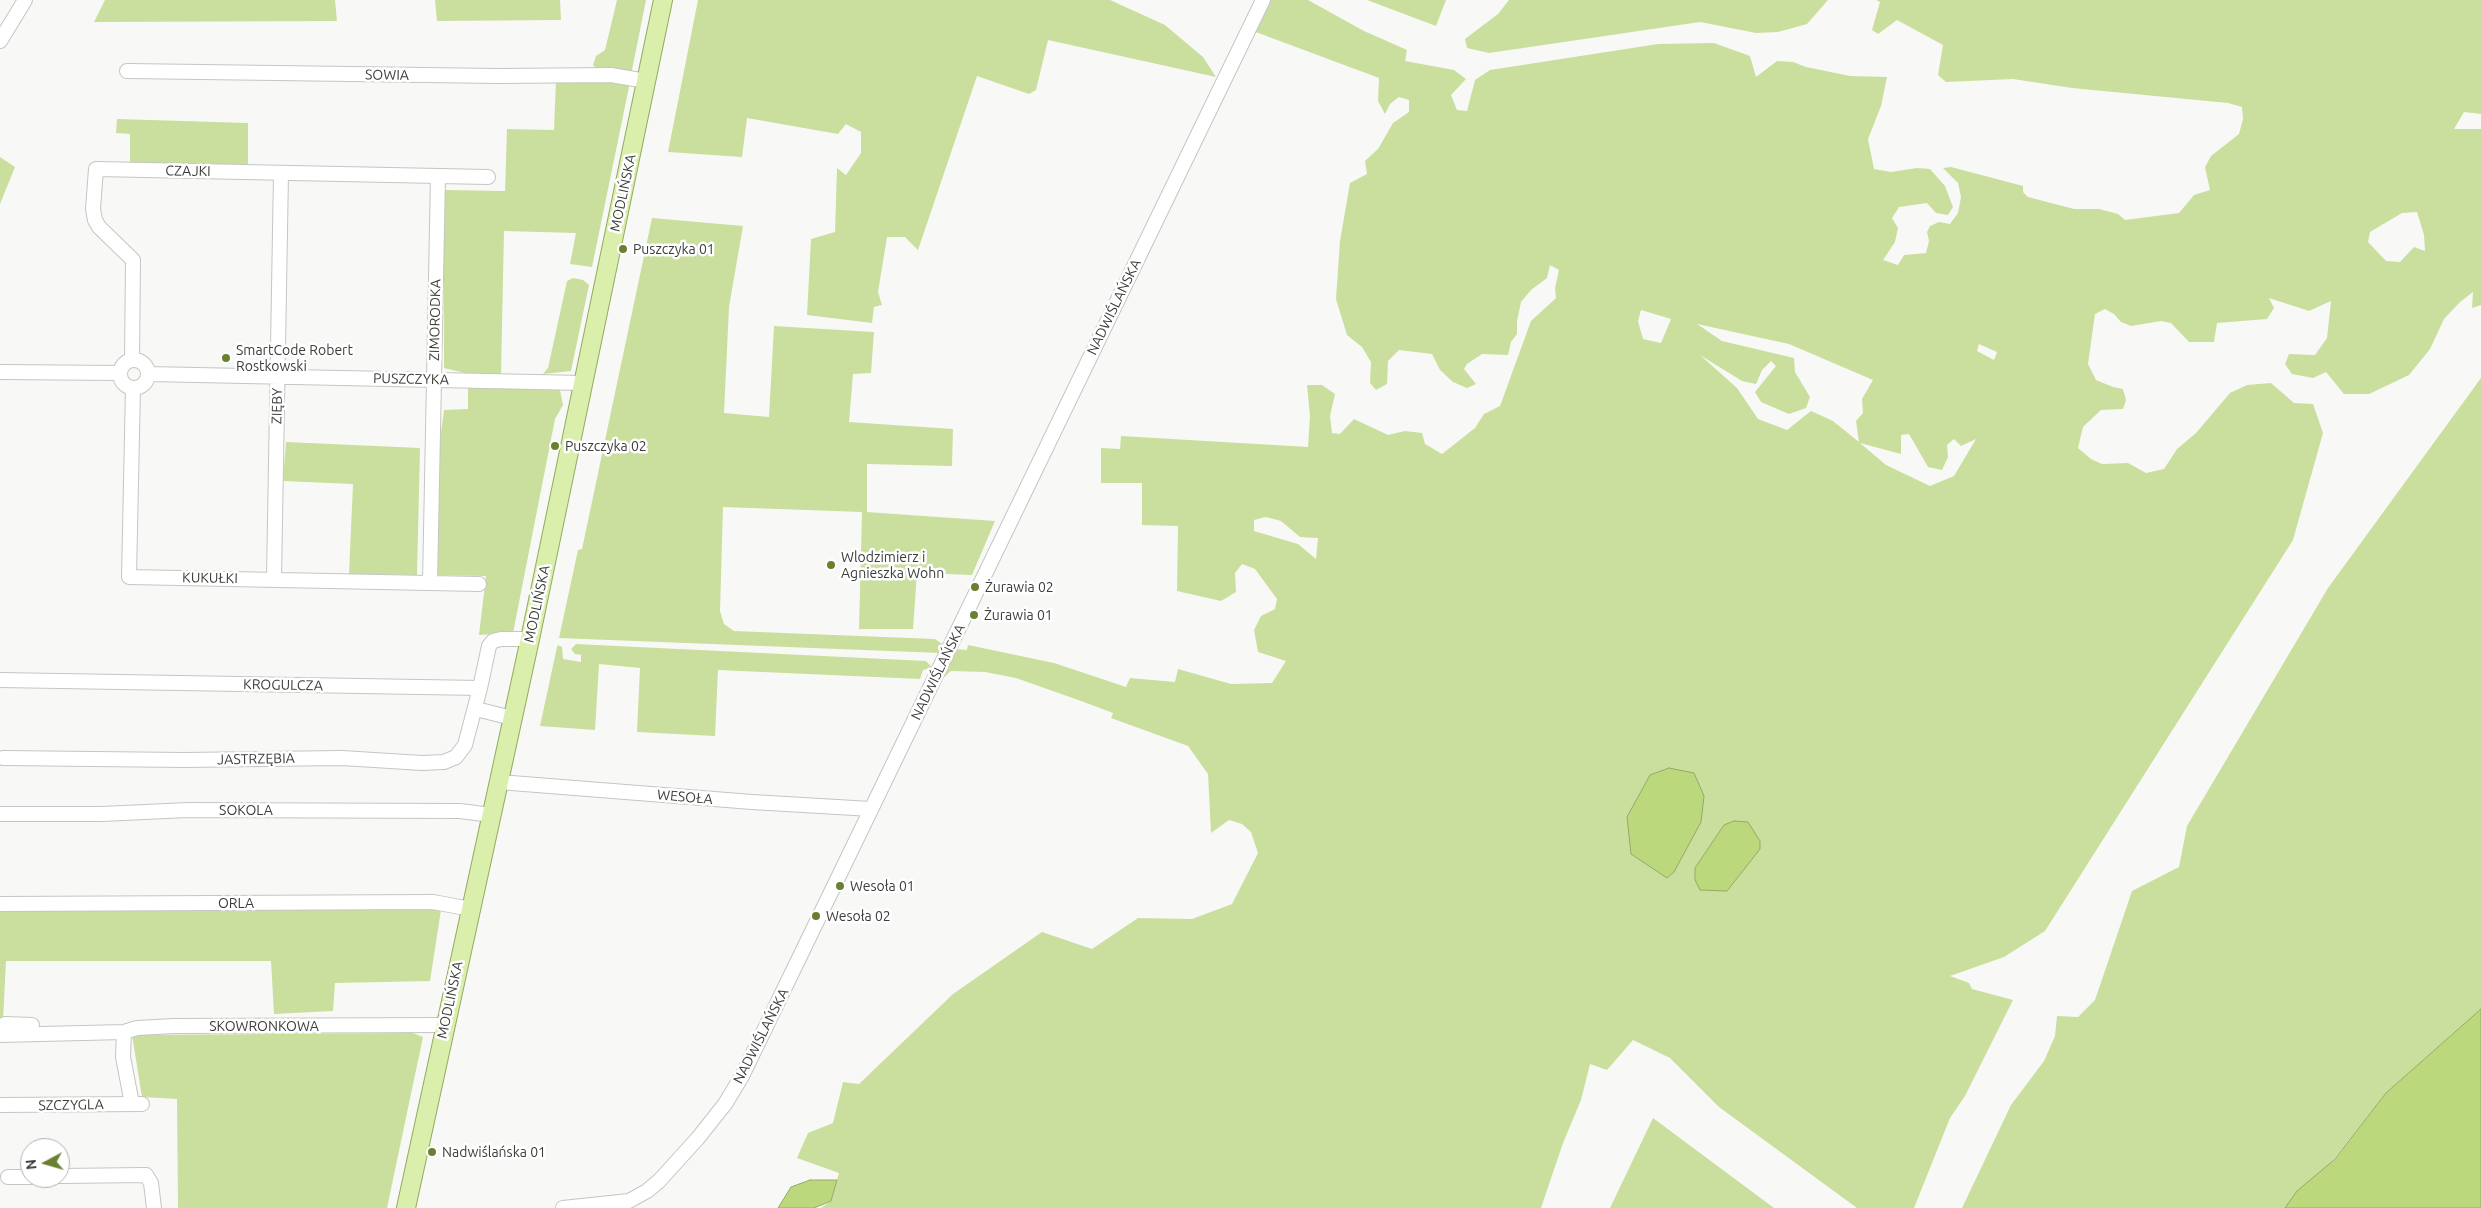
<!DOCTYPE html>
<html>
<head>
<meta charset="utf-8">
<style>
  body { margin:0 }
  #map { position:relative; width:2481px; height:1208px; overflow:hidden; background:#f8f9f6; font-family:Ubuntu,sans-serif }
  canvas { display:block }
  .north { position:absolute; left:20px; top:1138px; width:50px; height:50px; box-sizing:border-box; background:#fff; border:1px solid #b1b1b1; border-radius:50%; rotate:264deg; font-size:14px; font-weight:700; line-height:20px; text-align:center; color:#3c3d3b }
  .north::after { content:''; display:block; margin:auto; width:18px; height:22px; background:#6a8031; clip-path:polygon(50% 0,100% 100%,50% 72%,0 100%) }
</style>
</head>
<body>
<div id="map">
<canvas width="2481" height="1208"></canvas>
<div class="north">N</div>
</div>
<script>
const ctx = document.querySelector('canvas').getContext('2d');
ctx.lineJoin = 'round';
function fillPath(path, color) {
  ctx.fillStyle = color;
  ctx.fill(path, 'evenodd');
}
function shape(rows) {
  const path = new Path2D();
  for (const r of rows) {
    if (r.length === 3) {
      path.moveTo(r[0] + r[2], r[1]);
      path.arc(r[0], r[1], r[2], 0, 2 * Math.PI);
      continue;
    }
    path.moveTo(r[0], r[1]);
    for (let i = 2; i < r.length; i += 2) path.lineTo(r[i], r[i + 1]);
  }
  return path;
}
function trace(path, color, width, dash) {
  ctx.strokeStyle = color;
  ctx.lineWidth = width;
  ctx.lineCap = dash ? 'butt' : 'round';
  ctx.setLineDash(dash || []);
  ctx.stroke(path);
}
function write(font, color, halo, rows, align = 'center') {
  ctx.font = font + ' Ubuntu,sans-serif';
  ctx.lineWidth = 5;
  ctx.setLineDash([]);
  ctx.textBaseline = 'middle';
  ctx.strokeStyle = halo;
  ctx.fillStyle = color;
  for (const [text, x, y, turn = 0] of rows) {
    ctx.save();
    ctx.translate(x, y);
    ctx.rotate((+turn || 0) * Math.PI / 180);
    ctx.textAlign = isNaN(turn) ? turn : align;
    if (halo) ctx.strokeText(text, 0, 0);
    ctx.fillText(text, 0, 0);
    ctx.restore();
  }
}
const green = shape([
  [105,0,335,0,337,21,94,22],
  [435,0,560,0,561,20,437,21],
  [617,0,646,0,631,75,598,71,593,65,596,56,605,50],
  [698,0,1110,0,1165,25,1203,57,1216,77,1048,40,1036,90,1029,94,977,76,918,250,905,237,887,237,878,292,882,305,874,307,872,323,807,315,811,239,835,232,837,168,846,175,861,153,861,132,846,124,838,134,747,118,742,157,668,152],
  [1269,0,1308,0,1364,31,1407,50,1405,61,1454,70,1466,79,1451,95,1457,110,1467,111,1475,80,1490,70,1658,44,1714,43,1750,56,1756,77,1777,61,1793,62,1806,67,1850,76,1887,77,1881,106,1868,139,1874,169,1891,172,1917,168,1930,169,1945,186,1953,207,1948,215,1936,213,1927,203,1899,207,1892,218,1898,228,1895,242,1883,260,1898,265,1904,255,1926,253,1929,241,1927,232,1930,226,1939,222,1950,224,1958,213,1961,197,1958,183,1943,168,1951,167,2023,186,2023,192,2028,197,2074,209,2099,209,2118,214,2125,220,2179,213,2194,195,2210,190,2205,167,2211,156,2239,134,2243,119,2242,107,2228,103,2072,88,2013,79,1946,82,1938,75,1943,45,1897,20,1878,34,1872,30,1880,2,1876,0,2481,0,2481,114,2464,112,2454,129,2481,129,2481,305,2472,308,2473,292,2460,302,2444,319,2430,349,2409,375,2369,394,2344,394,2326,372,2313,378,2292,374,2285,364,2289,354,2315,355,2327,338,2331,301,2309,311,2269,298,2274,308,2267,319,2217,323,2214,342,2189,342,2171,323,2161,321,2131,326,2121,322,2114,314,2105,309,2095,314,2088,364,2096,380,2113,387,2123,389,2126,400,2123,409,2101,410,2083,427,2078,448,2091,459,2102,464,2128,463,2146,473,2164,469,2177,449,2196,433,2230,393,2247,385,2271,383,2294,403,2313,404,2323,433,2293,540,2045,931,2004,957,1950,976,1969,983,1972,989,2013,1000,1965,1096,1950,1118,1914,1208,1857,1208,1719,1107,1670,1058,1633,1040,1607,1070,1590,1064,1581,1100,1563,1143,1541,1208,821,1208,831,1201,839,1173,797,1158,808,1133,833,1123,843,1082,859,1084,953,994,1042,932,1092,949,1138,918,1192,919,1232,904,1258,853,1251,832,1242,824,1229,820,1211,833,1208,774,1188,746,1111,718,1113,713,1081,701,1016,678,985,672,951,671,941,680,929,702,953,652,956,649,967,650,968,645,1054,663,1126,687,1130,678,1175,682,1178,669,1231,684,1272,683,1286,661,1258,652,1254,630,1261,616,1275,609,1277,599,1255,569,1242,564,1235,573,1236,592,1221,601,1177,591,1178,526,1142,525,1142,483,1101,483,1101,448,1120,449,1121,436,1308,447,1310,416,1307,385,1322,385,1335,394,1330,416,1332,433,1340,434,1354,419,1388,435,1405,431,1422,433,1425,444,1442,454,1475,428,1484,414,1500,406,1531,321,1556,298,1555,288,1559,270,1550,265,1547,278,1531,290,1521,302,1517,321,1517,334,1511,342,1508,355,1482,354,1467,364,1464,369,1476,384,1467,388,1453,382,1440,370,1432,354,1399,350,1388,361,1387,384,1376,390,1370,383,1371,362,1362,347,1347,335,1336,299,1340,241,1350,183,1367,174,1365,161,1378,149,1393,123,1409,112,1409,100,1399,97,1390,104,1385,114,1378,101,1379,78,1253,31],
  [2417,212,2424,235,2425,251,2414,247,2400,262,2386,261,2368,242,2370,232,2402,213],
  [1641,310,1671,319,1661,343,1643,339,1638,321],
  [1697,324,1789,344,1873,380,1862,399,1863,413,1856,421,1859,442,1833,421,1811,411,1787,430,1758,419,1737,388,1700,355,1742,381,1756,384,1762,370,1771,361,1776,366,1755,392,1761,402,1789,414,1806,408,1810,397,1795,372,1794,358,1722,341],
  [1979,344,1997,352,1994,360,1977,351],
  [1909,434,1928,467,1942,470,1948,457,1947,445,1954,439,1961,446,1976,439,1954,476,1930,486,1886,465,1860,443,1901,454,1901,435],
  [1266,517,1281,521,1300,537,1318,538,1316,559,1298,544,1254,531,1254,520],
  [1367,0,1446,0,1436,26],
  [1509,0,1828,0,1807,24,1778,32,1756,33,1700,22,1489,53,1467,48,1465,39,1498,14],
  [556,79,630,82,592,267,570,264,576,233,504,231,501,374,469,374,444,368,444,190,505,191,507,129,554,130],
  [117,119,248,123,248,166,130,166,130,134,116,133],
  [0,157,15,167,0,204],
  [652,218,743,226,729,307,724,413,769,417,774,326,874,332,871,373,853,374,849,422,953,429,952,466,867,464,867,512,995,521,972,575,917,573,913,629,859,629,862,512,723,507,720,611,724,624,734,631,935,639,945,646,940,653,559,638,578,550,582,549],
  [573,278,583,280,589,285,571,371,543,374,548,368,567,281],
  [2481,378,2481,1009,2386,1093,2295,1208,1962,1208,2011,1105,2044,1061,2055,1036,2057,1016,2078,1017,2095,1000,2132,891,2179,867,2187,826,2328,588],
  [468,387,560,390,563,405,555,419,513,633,479,635,486,576,434,575,439,448,444,410,468,409],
  [286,442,420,448,417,575,349,574,353,484,283,481],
  [576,644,926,661,933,668,923,670,920,679,718,670,715,736,637,732,640,668,599,664,595,730,540,726,557,647,558,645,562,647,563,659,581,662,581,655,575,654,571,649],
  [0,906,441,910,430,981,335,983,333,1011,274,1014,271,961,6,961,3,1021,0,1021],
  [413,1033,423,1037,387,1208,178,1208,177,1099,142,1097,132,1035],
  [1653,1118,1774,1208,1610,1208]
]);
const water = shape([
  [1669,768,1694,773,1704,796,1701,822,1674,872,1667,878,1631,854,1627,817,1650,775,1669,768],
  [1734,821,1748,822,1760,841,1760,849,1727,891,1700,890,1695,880,1695,868,1724,825,1734,821],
  [2481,1009,2481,1208,2285,1208,2297,1191,2334,1160,2386,1093,2481,1009],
  [810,1180,837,1180,831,1201,814,1208,778,1208,791,1187,810,1180]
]);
const minor = shape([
  [0,41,25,0],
  [127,71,499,76,611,75,646,81],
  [132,360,133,260,99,227,95,220,93,209,96,169,488,177],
  [134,374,14],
  [0,372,120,373],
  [148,374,583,383],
  [133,388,129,577,479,584],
  [274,579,281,173],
  [430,583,438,176],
  [0,680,480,688,489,646,493,641,501,639,530,639],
  [476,709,512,718],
  [3,758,184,760,342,758,422,763,444,762,456,757,465,745,480,688],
  [499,782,752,802,871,809],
  [0,814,102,814,188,810,460,811,491,815],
  [0,904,433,902,471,909],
  [5,1024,32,1025],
  [124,1032,123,1057,132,1104],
  [0,1035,124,1032,137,1028,174,1026,445,1025],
  [0,1105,142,1104],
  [60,1176,146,1175,151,1183,154,1208],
  [8,1177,30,1177],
  [563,1208,629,1201,647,1191,659,1181,698,1138,725,1104,742,1076,1263,0]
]);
const major = shape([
  [406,1208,530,639,663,0]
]);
const markers = [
  [623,249,5,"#6a8031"],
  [226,358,5,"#6a8031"],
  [555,446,5,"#6a8031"],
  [831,565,5,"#6a8031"],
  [975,587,5,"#6a8031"],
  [974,615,5,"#6a8031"],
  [840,886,5,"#6a8031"],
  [816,916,5,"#6a8031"],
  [432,1152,5,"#6a8031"]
];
const streetNames = [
  ["SOWIA",387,75,1],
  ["CZAJKI",188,171,1],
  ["MODLIŃSKA",623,193,-78],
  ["NADWIŚLAŃSKA",1114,307,-64],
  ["ZIMORODKA",435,320,-89],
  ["PUSZCZYKA",411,379,1],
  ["ZIĘBY",277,406,-89],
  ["KUKUŁKI",210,578,1],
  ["MODLIŃSKA",537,604,-78],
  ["NADWIŚLAŃSKA",938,672,-64],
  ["KROGULCZA",283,685,1],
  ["JASTRZĘBIA",256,759,-1],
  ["WESOŁA",685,797,5],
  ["SOKOLA",246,810],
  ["ORLA",236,903],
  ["MODLIŃSKA",450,1000,-78],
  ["SKOWRONKOWA",264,1026],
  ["NADWIŚLAŃSKA",761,1036,-63],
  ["SZCZYGLA",71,1105,-1]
];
const poiNames = [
  ["Puszczyka 01",633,249],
  ["SmartCode Robert",236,350],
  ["Rostkowski",236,366],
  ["Puszczyka 02",565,446],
  ["Wlodzimierz i",841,557],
  ["Agnieszka Wohn",841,573],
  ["Żurawia 02",985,587],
  ["Żurawia 01",984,615],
  ["Wesoła 01",850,886],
  ["Wesoła 02",826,916],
  ["Nadwiślańska 01",442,1152]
];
fillPath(green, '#cadf9d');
fillPath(water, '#bcd87c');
trace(water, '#96aa68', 1);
trace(minor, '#c5c6c3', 16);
trace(major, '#93aa5f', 20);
trace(minor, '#fff', 14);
trace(major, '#daefab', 18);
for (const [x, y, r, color] of markers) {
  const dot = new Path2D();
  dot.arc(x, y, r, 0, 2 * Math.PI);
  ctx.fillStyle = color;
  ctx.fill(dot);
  trace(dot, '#fff', 2);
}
write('14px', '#3c3d3b', '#fff', streetNames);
write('14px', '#3c3d3b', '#fff', poiNames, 'left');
</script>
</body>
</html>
